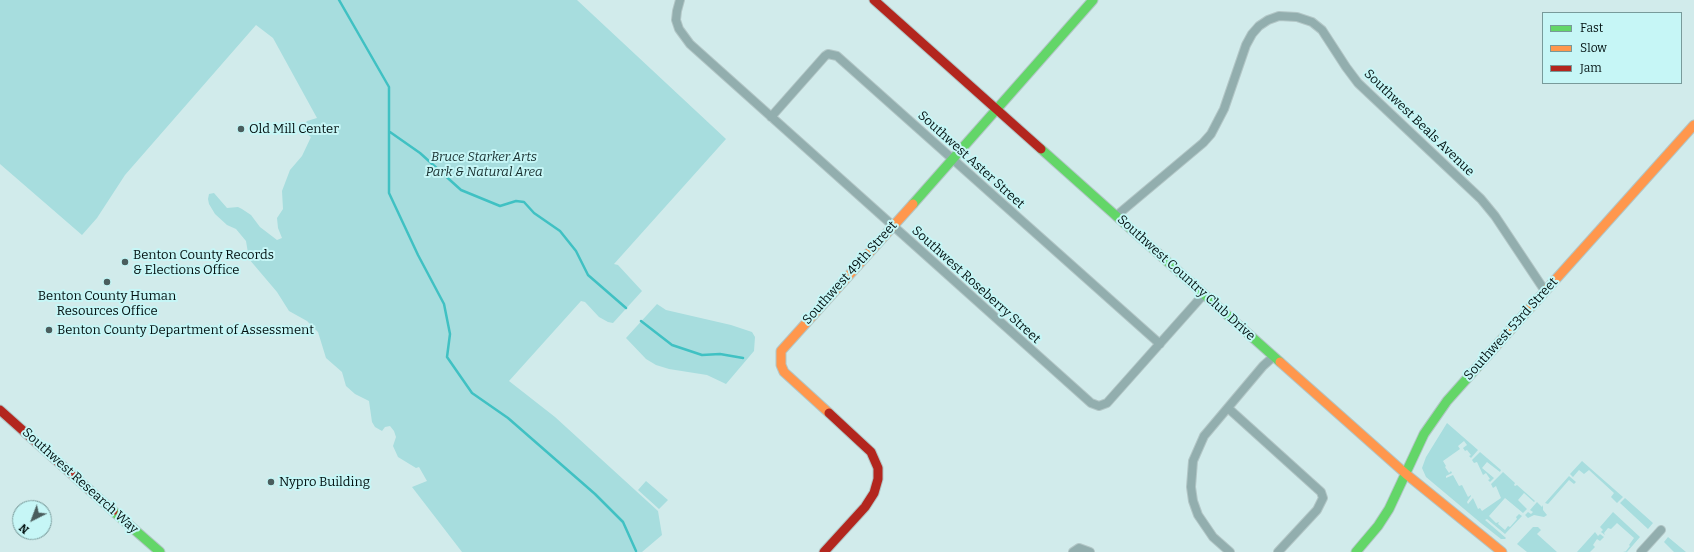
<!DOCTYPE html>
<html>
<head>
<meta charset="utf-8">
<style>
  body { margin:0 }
  #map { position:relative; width:1694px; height:552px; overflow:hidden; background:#d1ebeb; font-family:Bitter,serif }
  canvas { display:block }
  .legend { position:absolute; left:1542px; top:12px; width:140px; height:72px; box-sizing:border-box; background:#c6f6f6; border:1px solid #789a9a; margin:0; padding:5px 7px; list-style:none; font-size:12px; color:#021111 }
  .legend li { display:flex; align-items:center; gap:8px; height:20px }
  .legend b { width:20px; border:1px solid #789a9a }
  .north { position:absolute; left:12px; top:500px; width:40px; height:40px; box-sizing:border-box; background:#c6f6f6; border:1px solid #789a9a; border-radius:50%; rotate:222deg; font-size:11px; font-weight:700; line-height:16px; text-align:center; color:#021111 }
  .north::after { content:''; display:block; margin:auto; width:14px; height:18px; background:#4a5d5d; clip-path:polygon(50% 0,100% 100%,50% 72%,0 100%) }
</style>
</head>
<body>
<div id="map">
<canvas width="1694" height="552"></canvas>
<ul class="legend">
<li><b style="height:5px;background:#63d668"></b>Fast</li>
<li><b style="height:5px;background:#ff974d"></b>Slow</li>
<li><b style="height:5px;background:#b3261e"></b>Jam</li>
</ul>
<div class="north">N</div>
</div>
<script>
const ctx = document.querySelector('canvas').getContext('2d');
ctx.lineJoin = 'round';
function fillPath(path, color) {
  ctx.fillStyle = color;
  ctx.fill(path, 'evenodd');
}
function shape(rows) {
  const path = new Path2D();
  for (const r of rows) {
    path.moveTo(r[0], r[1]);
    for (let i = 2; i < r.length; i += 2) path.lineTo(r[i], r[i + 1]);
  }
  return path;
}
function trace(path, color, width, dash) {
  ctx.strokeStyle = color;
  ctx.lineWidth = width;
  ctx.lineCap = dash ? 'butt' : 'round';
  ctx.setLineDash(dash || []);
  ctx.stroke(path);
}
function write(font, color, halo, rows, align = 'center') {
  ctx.font = font + ' Bitter,serif';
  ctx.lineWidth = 4;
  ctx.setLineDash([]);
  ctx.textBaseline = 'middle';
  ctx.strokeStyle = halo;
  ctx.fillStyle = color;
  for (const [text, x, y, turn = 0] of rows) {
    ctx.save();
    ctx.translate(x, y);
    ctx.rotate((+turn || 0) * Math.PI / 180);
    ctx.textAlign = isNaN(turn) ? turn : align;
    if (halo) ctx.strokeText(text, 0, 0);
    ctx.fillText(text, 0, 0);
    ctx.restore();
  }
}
const green = shape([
  [0,0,577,0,726,139,614,264,618,265,642,291,613,323,608,322,599,317,585,302,581,301,509,381,555,417,658,511,662,535,642,552,462,552,412,487,427,481,419,467,416,468,398,457,393,446,396,437,394,431,390,426,385,427,382,431,375,427,372,422,369,401,355,394,346,386,342,372,326,358,318,332,307,321,289,311,277,292,249,259,246,241,236,229,227,225,215,214,209,204,208,199,209,194,214,193,227,208,238,207,242,209,251,215,260,227,277,240,282,238,278,228,277,218,283,209,282,191,290,170,302,156,311,137,303,131,303,126,307,121,317,118,273,38,256,25,125,175,97,218,82,235,0,164],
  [657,304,666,310,731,325,752,332,755,337,754,351,726,384,707,375,669,369,656,365,646,359,626,338],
  [1447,423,1478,450,1471,458,1469,456,1471,455,1467,450,1465,451,1463,448,1467,445,1464,441,1458,446,1460,449,1443,461,1446,466,1445,467,1449,473,1451,471,1452,473,1446,476,1446,478,1453,475,1459,486,1462,485,1468,497,1471,495,1471,496,1467,502,1468,504,1473,498,1478,509,1480,508,1482,511,1501,498,1496,486,1493,488,1491,484,1503,472,1515,483,1514,485,1515,486,1517,485,1535,501,1534,502,1524,493,1518,500,1527,509,1523,513,1505,498,1489,516,1496,523,1499,522,1498,524,1505,530,1508,526,1510,527,1517,519,1516,517,1519,514,1522,516,1505,534,1487,519,1485,520,1506,538,1505,539,1501,539,1482,524,1426,477,1422,468,1426,457],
  [1480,452,1501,470,1500,472,1487,462,1482,468,1494,478,1490,482,1488,480,1490,479,1486,473,1483,475,1477,462,1474,463,1472,460],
  [1582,461,1623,497,1617,503,1611,497,1614,493,1589,470,1584,474,1579,470,1573,477,1570,474],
  [1569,476,1576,482,1574,484,1569,480,1548,504,1545,503],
  [646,481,668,500,659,509,638,490],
  [1625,498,1653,523,1648,529,1620,503],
  [1537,502,1542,507,1543,505,1543,510,1547,515,1544,517,1534,515,1528,518,1525,515,1528,512,1531,514,1533,512,1530,510],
  [1613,512,1640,537,1627,552,1623,551,1626,551,1630,546,1629,545,1634,538,1617,523,1611,529,1608,528,1604,533,1605,535,1601,532,1603,530,1600,527],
  [1533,527,1538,527,1541,530,1537,534,1557,552,1527,552,1517,544],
  [1595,532,1598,536,1600,534,1604,537,1600,541,1597,539,1593,545,1595,547,1590,552,1577,552],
  [1668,537,1686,552,1674,552,1664,542]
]);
const stream = shape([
  [339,0,389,87,389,193,418,255,444,304,450,334,447,357,472,393,508,418,595,494,623,522,636,551],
  [390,132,420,153,461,190,500,206,516,201,524,202,534,213,560,231,576,251,588,275,626,308],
  [641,321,672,345,702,355,720,354,743,358]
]);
const street = shape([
  [680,0,677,11,676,20,679,29,690,44,1091,403,1099,406,1107,403,1204,294],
  [771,117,825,56,828,54,837,56,1160,344],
  [1116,216,1203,143,1211,134,1224,109,1246,45,1252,34,1259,26,1268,20,1279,16,1297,17,1312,22,1322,30,1346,67,1358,83,1481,199,1495,216,1545,291],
  [1228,408,1321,492,1323,498,1317,510,1278,552],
  [1073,552,1079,548,1090,552],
  [1230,552,1213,537,1198,515,1193,501,1191,487,1193,461,1204,436,1263,366,1273,357],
  [1641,552,1661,530]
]);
const fast = shape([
  [1041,149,1280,362],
  [913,204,1093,0],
  [113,511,160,552],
  [1356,552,1378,526,1389,509,1424,434,1447,401,1487,356]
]);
const slow = shape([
  [1487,356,1694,125],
  [1280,362,1406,474,1502,552],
  [829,413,784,372,781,365,781,351,913,204]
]);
const jam = shape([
  [874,0,1041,149],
  [0,410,113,511],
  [824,552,865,507,874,493,878,479,878,468,871,452,829,413]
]);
const markers = [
  [241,129,4,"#4a5d5d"],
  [125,262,4,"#4a5d5d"],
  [107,282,4,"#4a5d5d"],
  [49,330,4,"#4a5d5d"],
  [271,482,4,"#4a5d5d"]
];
const streetNames = [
  ["Southwest Beals Avenue",1419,123,44],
  ["Southwest Aster Street",971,160,42],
  ["Southwest 49th Street",850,273,-48],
  ["Southwest Country Club Drive",1186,278,42],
  ["Southwest Roseberry Street",976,285,42],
  ["Southwest 53rd Street",1511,329,-48],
  ["Southwest Research Way",80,481,42]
];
const poiNames = [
  ["Old Mill Center",249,129],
  ["Benton County Records",133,255],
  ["& Elections Office",133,270],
  ["Benton County Human",107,296,"center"],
  ["Resources Office",107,311,"center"],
  ["Benton County Department of Assessment",57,330],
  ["Nypro Building",279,482]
];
const parkNames = [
  ["Bruce Starker Arts",484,157],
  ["Park & Natural Area",484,172]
];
fillPath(green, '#a7ddde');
trace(stream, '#40c1c3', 2.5);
trace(street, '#b2c6c6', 10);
trace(fast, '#b2c6c6', 11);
trace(slow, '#b2c6c6', 11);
trace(jam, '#b2c6c6', 11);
trace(street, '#92aeae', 8);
trace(fast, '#63d668', 9);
trace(slow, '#ff974d', 9);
trace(jam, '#b3261e', 9);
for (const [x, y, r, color] of markers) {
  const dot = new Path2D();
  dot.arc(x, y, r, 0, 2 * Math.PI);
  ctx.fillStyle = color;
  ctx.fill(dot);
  trace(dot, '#c6f6f6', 1.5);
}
write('13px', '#021111', '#c6f6f6', streetNames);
write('13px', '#021111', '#c6f6f6', poiNames, 'left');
write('italic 13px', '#182f2f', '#c6f6f6', parkNames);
</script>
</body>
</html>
